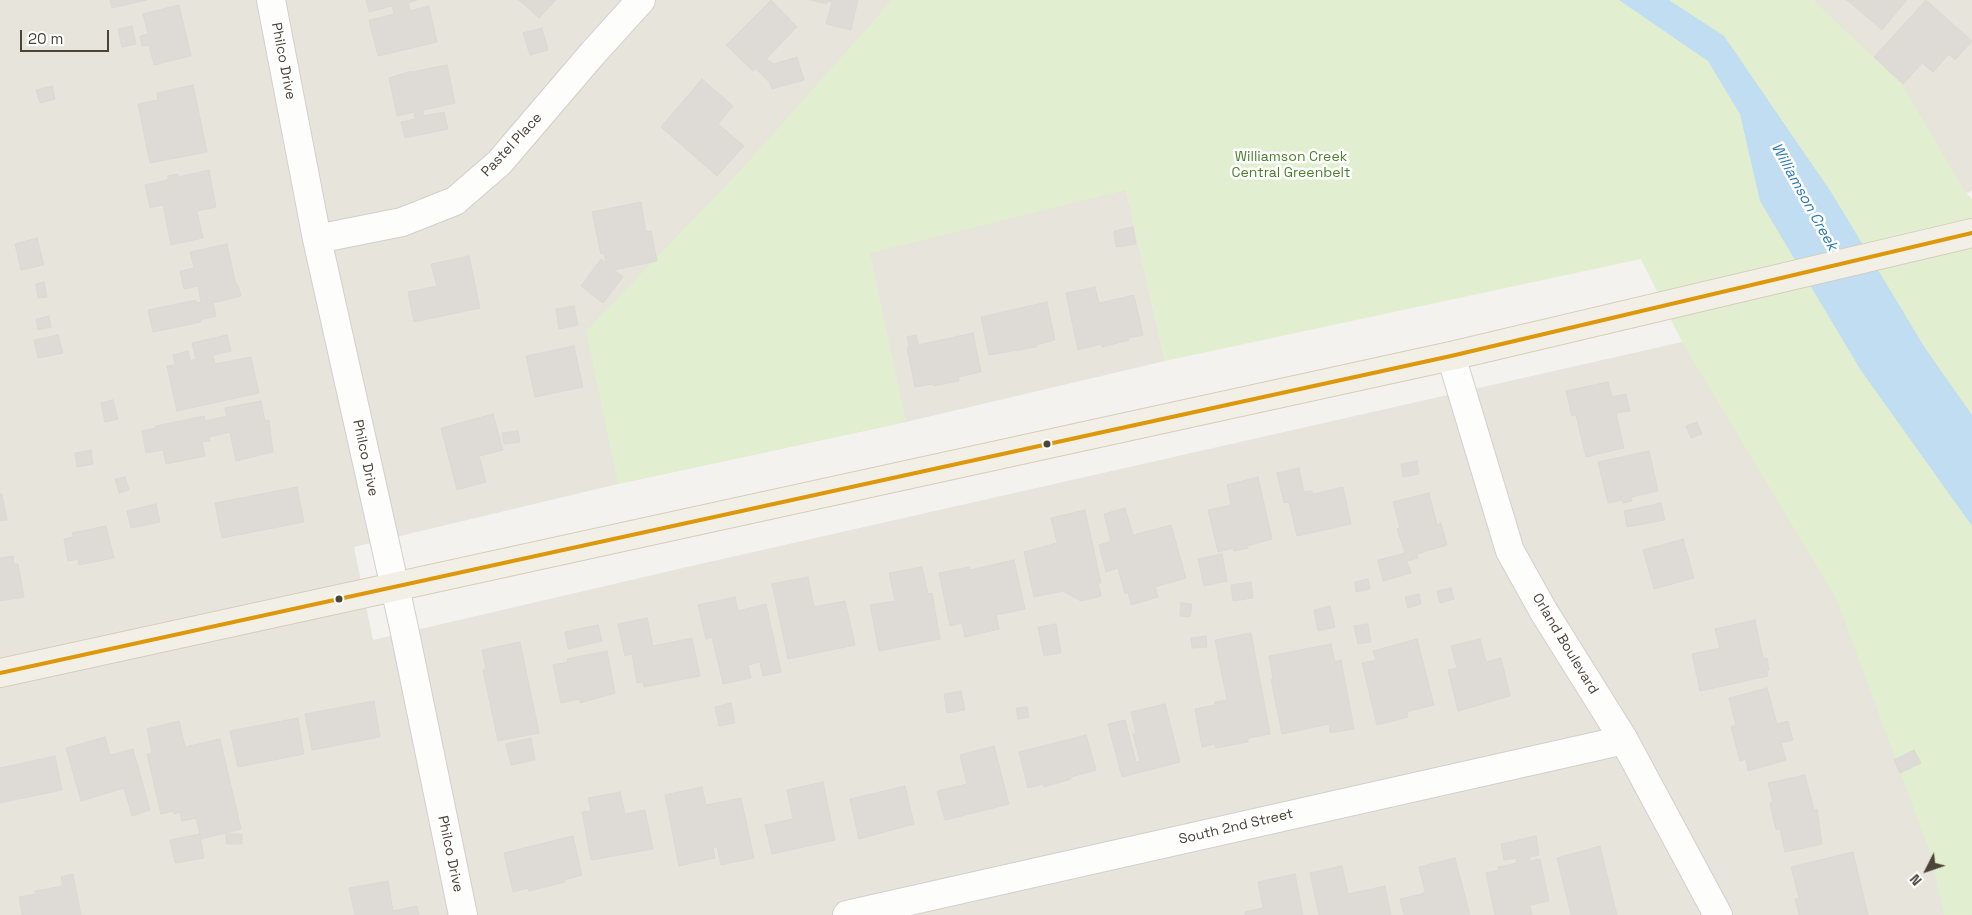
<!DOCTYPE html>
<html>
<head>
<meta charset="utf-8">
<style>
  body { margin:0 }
  #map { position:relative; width:1972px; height:915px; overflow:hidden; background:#f4f2ee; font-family:"Space Grotesk",sans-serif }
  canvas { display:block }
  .north { position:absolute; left:1902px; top:845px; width:50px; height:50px; -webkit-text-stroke:4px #fff; paint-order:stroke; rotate:229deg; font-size:14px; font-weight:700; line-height:20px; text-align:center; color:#4b4439 }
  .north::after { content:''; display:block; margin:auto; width:18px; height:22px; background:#4b4439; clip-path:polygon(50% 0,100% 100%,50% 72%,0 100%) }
  .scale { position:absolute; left:20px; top:30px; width:89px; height:22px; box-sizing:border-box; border:2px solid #4b4439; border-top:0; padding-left:6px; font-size:15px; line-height:18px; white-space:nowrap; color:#4b4439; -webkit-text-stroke:4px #fff; paint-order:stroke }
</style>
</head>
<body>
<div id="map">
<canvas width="1972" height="915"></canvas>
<div class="north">N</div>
<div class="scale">20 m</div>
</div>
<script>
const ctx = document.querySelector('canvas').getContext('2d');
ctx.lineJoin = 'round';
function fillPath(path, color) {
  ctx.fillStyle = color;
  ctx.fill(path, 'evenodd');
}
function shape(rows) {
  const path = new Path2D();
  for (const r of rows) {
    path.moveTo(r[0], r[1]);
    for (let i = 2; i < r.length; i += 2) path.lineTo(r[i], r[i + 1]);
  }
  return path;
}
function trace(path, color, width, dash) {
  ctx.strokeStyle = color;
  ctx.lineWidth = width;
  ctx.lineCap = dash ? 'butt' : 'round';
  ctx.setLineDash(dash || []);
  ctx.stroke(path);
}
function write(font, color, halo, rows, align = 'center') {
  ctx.font = font + ' "Space Grotesk",sans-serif';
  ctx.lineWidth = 5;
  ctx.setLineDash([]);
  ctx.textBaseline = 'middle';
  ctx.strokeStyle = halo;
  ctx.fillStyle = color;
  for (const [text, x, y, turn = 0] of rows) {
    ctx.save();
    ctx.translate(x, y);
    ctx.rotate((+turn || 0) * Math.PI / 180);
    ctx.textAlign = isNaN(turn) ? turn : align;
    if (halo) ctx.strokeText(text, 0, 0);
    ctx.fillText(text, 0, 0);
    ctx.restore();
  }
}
const residential = shape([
  [0,0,1083,0,1165,361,906,422,618,484,354,547,373,640,687,567,1682,342,1759,328,1972,915,0,915],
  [1813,0,1972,0,1972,191,1966,193]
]);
const green = shape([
  [892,0,1813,0,1901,83,1966,193,1972,199,1972,915,1944,915,1930,853,1837,600,1682,342,1641,259,1165,361,1126,190,870,253,906,422,618,484,586,331,748,162]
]);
const water = shape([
  [1619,0,1669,0,1724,36,1831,192,1925,348,1972,415,1972,526,1860,369,1760,201,1740,114,1708,61]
]);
const building = shape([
  [110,0,147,0,112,8,110,0],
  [366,0,417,0,408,3,410,11,429,6,437,42,378,56,369,20,394,14,392,6,369,12,366,0],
  [519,0,556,0,539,18,519,0],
  [771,0,797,27,766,59,774,64,797,57,804,80,772,89,770,83,755,68,753,71,726,45,771,0],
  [810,0,858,0,851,30,826,24,832,2,827,1,827,4,810,0],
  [1847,0,1907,0,1882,30,1847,0],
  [1926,0,1972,41,1955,60,1949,54,1933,72,1922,63,1903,84,1874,57,1926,0],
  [179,5,191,56,154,65,149,45,142,46,140,36,148,34,143,14,179,5],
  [132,26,136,44,122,47,118,29,132,26],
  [542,28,548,50,530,55,523,33,542,28],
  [447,65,455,103,423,110,424,116,444,112,448,129,405,138,401,122,415,119,414,112,397,116,389,78,411,71,412,72,447,65],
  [702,79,733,106,718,124,744,146,717,176,661,127,702,79],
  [193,85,207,152,150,163,138,104,158,100,157,93,193,85],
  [52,86,55,99,40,103,36,90,52,86],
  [209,170,216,207,197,211,203,238,171,245,163,205,150,208,145,185,168,180,168,176,178,174,178,177,209,170],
  [641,202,646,232,651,231,657,261,614,270,623,277,603,303,581,286,601,259,606,263,604,253,601,254,592,212,641,202],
  [1133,227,1136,244,1116,247,1114,231,1133,227],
  [37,238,44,265,21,270,15,244,37,238],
  [227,244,236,285,238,285,241,296,213,303,216,316,200,320,201,322,153,332,148,310,196,300,196,303,201,302,198,286,184,289,180,271,194,268,190,252,227,244],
  [469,256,480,308,414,322,408,292,437,286,431,264,469,256],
  [44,282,47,297,38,298,36,284,44,282],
  [1095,287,1099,303,1134,295,1143,335,1128,338,1129,340,1102,347,1101,344,1078,350,1066,293,1095,287],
  [1047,302,1055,340,1036,345,1036,347,989,355,981,317,1047,302],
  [574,306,578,325,559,329,556,309,574,306],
  [49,316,51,327,38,330,36,319,49,316],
  [973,333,981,372,958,377,959,381,933,386,933,384,915,387,907,348,909,347,907,337,916,335,918,345,973,333],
  [58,335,63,353,38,358,34,340,58,335],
  [227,335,231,351,213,355,215,364,251,357,259,393,177,411,167,366,175,365,173,355,188,351,190,361,196,359,192,343,227,335],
  [574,346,583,387,535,397,526,356,574,346],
  [1608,382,1612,397,1626,394,1630,411,1616,413,1624,448,1586,457,1576,415,1572,416,1566,391,1608,382],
  [113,400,118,419,105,422,101,403,113,400],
  [261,401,265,421,269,420,273,452,236,461,230,432,209,437,210,441,202,442,205,456,166,464,163,450,146,453,142,431,156,428,156,426,204,416,205,421,227,416,225,408,261,401],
  [493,414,503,450,479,456,486,482,457,490,441,428,493,414],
  [1697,422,1702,434,1691,438,1686,426,1697,422],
  [518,431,520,442,504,444,502,433,518,431],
  [91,450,93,464,77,467,75,453,91,450],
  [1649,451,1658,491,1631,497,1632,501,1623,503,1622,500,1608,503,1598,462,1649,451],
  [1417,461,1419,474,1403,477,1401,464,1417,461],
  [1299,468,1304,492,1312,491,1313,494,1343,487,1351,524,1297,536,1289,502,1284,503,1277,473,1299,468],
  [125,477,129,490,119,493,115,479,125,477],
  [1258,477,1272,539,1247,546,1248,548,1234,551,1233,548,1218,552,1208,510,1231,505,1227,485,1258,477],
  [297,487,304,522,222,538,215,503,297,487],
  [1429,493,1437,525,1441,523,1447,545,1417,554,1418,558,1407,561,1411,573,1383,581,1378,560,1405,553,1397,529,1400,528,1393,502,1429,493],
  [0,494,2,494,7,520,0,521,0,494],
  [1661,503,1665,520,1627,527,1624,511,1661,503],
  [156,504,160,522,131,528,127,511,156,504],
  [1125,508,1133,535,1171,525,1186,578,1155,587,1158,597,1131,605,1128,593,1125,594,1118,568,1106,572,1099,545,1111,541,1104,514,1125,508],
  [1085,510,1101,583,1098,583,1101,596,1081,601,1063,591,1034,597,1024,552,1057,543,1051,518,1085,510],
  [106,526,114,558,79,565,78,559,68,561,64,539,73,537,72,533,106,526],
  [1683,539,1694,578,1654,589,1643,550,1683,539],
  [1222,554,1227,581,1204,586,1198,559,1222,554],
  [13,556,14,564,18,564,24,597,0,601,0,558,13,556],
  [1014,560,1025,609,996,615,999,629,965,637,962,623,950,626,939,573,970,567,970,570,1014,560],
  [922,567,928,594,932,593,940,639,879,651,870,605,895,601,889,573,922,567],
  [808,577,814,607,845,601,855,645,788,659,772,584,808,577],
  [1368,579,1370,589,1356,592,1355,582,1368,579],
  [1251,582,1253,598,1233,601,1231,585,1251,582],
  [1451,588,1454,599,1440,603,1437,591,1451,588],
  [1419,594,1421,604,1408,608,1405,597,1419,594],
  [735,597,738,611,766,604,781,672,763,676,760,662,748,665,751,678,723,684,712,637,706,639,698,605,735,597],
  [1181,603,1192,604,1190,617,1180,616,1181,603],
  [1330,606,1335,627,1318,631,1314,610,1330,606],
  [647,618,653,646,692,638,700,676,644,687,643,682,637,683,632,654,625,656,618,624,647,618],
  [1755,620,1763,658,1767,658,1769,670,1766,671,1768,676,1700,691,1692,654,1720,648,1715,629,1755,620],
  [1056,624,1061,653,1044,656,1038,627,1056,624],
  [1368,624,1371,642,1358,644,1354,626,1368,624],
  [598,625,602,641,568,649,565,632,598,625],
  [1251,633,1270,734,1248,738,1248,742,1216,748,1215,744,1202,747,1195,709,1215,705,1215,702,1227,700,1215,640,1251,633],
  [1206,636,1207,647,1192,648,1191,638,1206,636],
  [1417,639,1434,705,1407,712,1408,717,1377,725,1362,663,1376,660,1373,651,1417,639],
  [1480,639,1486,662,1501,658,1510,696,1458,711,1448,670,1457,668,1451,646,1480,639],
  [520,642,539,733,498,741,483,670,486,669,482,650,520,642],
  [1331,644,1335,662,1341,660,1354,729,1330,733,1329,724,1282,734,1271,679,1273,679,1269,656,1331,644],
  [607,651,615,693,580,703,580,699,561,703,553,665,568,662,567,659,607,651],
  [1767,688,1777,724,1788,721,1793,740,1781,743,1786,760,1748,771,1746,759,1740,761,1731,727,1736,725,1729,698,1767,688],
  [961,691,965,710,947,713,944,694,961,691],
  [374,701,380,737,312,750,305,714,374,701],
  [731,703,735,723,719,726,715,707,731,703],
  [1165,704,1180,762,1122,777,1108,724,1125,720,1136,762,1140,761,1133,734,1136,733,1131,712,1165,704],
  [1027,707,1029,717,1018,719,1016,708,1027,707],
  [298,718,304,754,238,767,230,731,298,718],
  [179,721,185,747,220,739,241,829,201,839,196,818,182,821,180,812,174,814,173,811,161,814,147,754,152,753,147,729,179,721],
  [1086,735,1096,770,1071,777,1071,779,1044,787,1043,784,1028,788,1019,752,1086,735],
  [105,737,110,755,133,749,150,810,132,816,124,788,81,801,66,748,105,737],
  [531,738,535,760,511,765,506,744,531,738],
  [994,746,1009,804,945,820,937,791,967,784,960,755,994,746],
  [1914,750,1921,763,1900,773,1894,760,1914,750],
  [55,756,62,790,0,803,0,768,55,756],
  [1805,775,1814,810,1817,809,1822,844,1785,852,1780,829,1776,830,1770,803,1773,802,1768,783,1805,775],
  [823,782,835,840,772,854,765,825,793,819,787,790,823,782],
  [905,786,914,824,859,839,850,799,905,786],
  [702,787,706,805,741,798,754,858,721,865,717,847,713,847,715,858,679,866,665,795,702,787],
  [620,792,625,814,645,810,653,849,591,860,582,812,591,811,588,798,620,792],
  [200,834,204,858,175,863,170,840,200,834],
  [226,834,242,834,242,844,226,844,226,834],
  [573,836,582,875,564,880,565,882,529,891,528,888,513,892,504,853,573,836],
  [1536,836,1539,855,1529,857,1530,861,1540,859,1549,901,1530,905,1532,915,1495,915,1486,873,1499,870,1498,867,1517,863,1516,858,1504,860,1501,844,1536,836],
  [1600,846,1617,915,1571,915,1557,858,1600,846],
  [1853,852,1868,915,1799,915,1795,899,1799,898,1791,867,1853,852],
  [1455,858,1470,915,1404,915,1400,899,1422,894,1425,891,1419,867,1455,858],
  [1342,866,1348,894,1385,886,1391,915,1319,915,1310,873,1342,866],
  [73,874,81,915,22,915,19,897,36,894,35,891,63,886,61,877,73,874],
  [1295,874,1303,915,1245,915,1245,912,1263,908,1258,882,1295,874],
  [388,881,393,911,417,906,419,915,355,915,349,888,388,881]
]);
const minor = shape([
  [271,0,317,239,404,628,463,915],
  [317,239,402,222,455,201,499,163,593,53,641,0],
  [1451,356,1510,551,1544,612,1624,740,1718,915],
  [847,915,1624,740]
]);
const major = shape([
  [0,673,1451,356,1972,233]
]);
const bus1 = shape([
  [0,673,1451,356,1972,233]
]);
const markers = [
  [1047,444,4.5,"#4b4439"],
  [339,599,4.5,"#4b4439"]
];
const streetNames = [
  ["Philco Drive",283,61,79],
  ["Pastel Place",512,145,-47],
  ["Philco Drive",365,458,78],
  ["Orland Boulevard",1565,644,59],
  ["South 2nd Street",1236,827,-13],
  ["Philco Drive",450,854,78]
];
const parkNames = [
  ["Williamson Creek",1291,157],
  ["Central Greenbelt",1291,173]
];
const waterNames = [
  ["Williamson Creek",1804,197,61]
];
fillPath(residential, '#e7e4dc');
fillPath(green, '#e1eecf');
fillPath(water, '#c0ddf1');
fillPath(building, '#dedbd6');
trace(building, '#dcd9d4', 1);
trace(minor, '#d2d0cb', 30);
trace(major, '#d6cebb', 30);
trace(minor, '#fdfdfc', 28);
trace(major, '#f2efe6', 28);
trace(bus1, '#dd9709', 4);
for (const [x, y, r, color] of markers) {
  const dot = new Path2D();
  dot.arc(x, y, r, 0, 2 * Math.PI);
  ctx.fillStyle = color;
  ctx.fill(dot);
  trace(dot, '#fff', 2);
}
write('14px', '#4b4439', '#fff', streetNames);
write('14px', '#4a7f2a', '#fff', parkNames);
write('italic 15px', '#2e7ab2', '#fff', waterNames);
</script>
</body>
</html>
